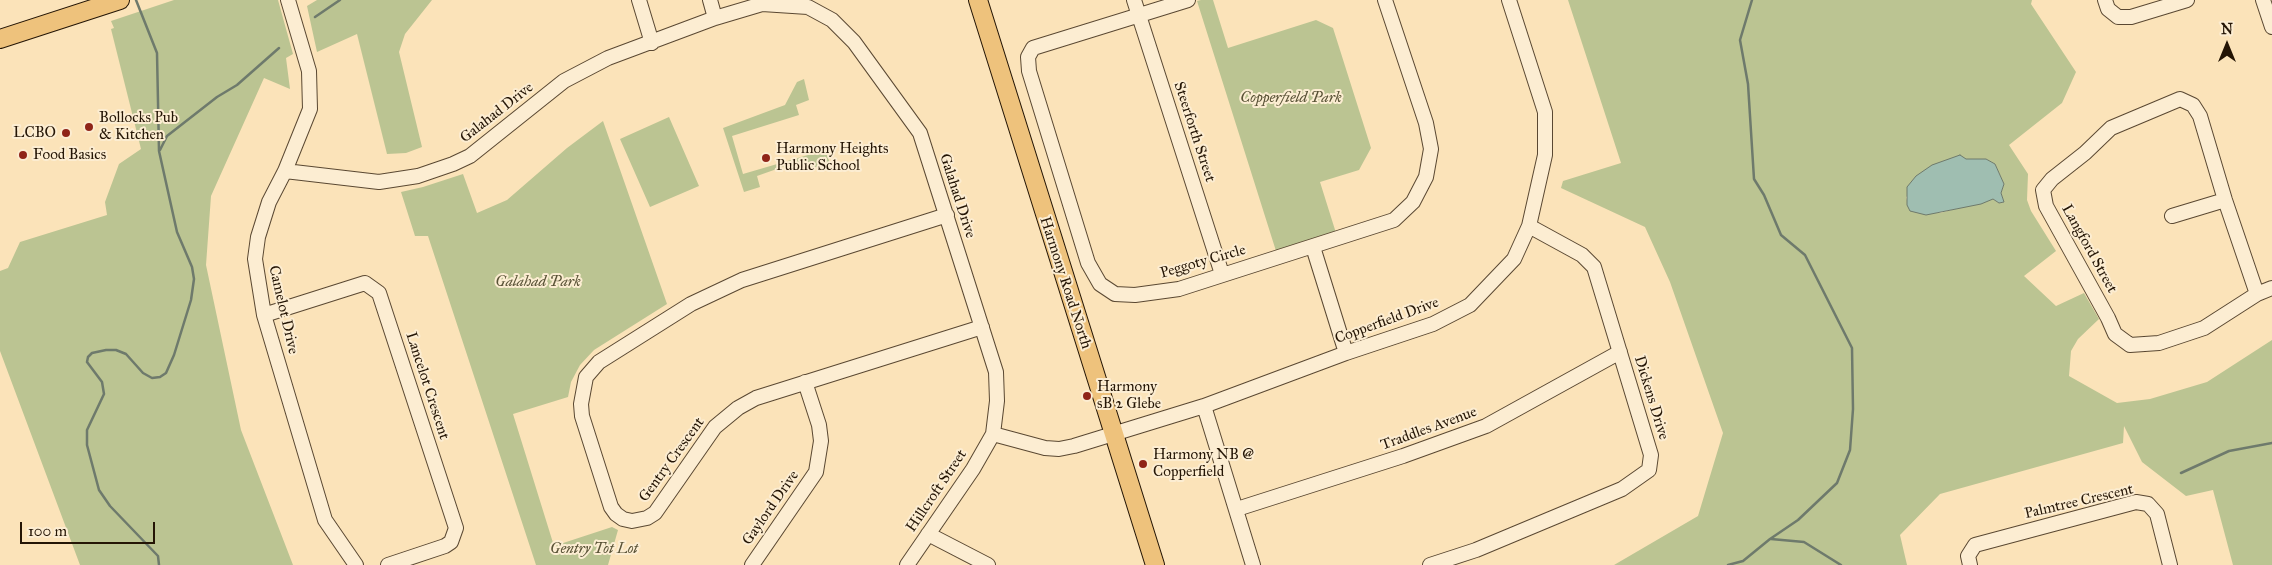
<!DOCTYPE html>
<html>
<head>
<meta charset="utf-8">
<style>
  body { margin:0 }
  #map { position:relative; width:2272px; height:565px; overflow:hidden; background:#fbe3b9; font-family:"IM FELL Great Primer",serif }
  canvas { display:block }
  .north { position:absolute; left:2202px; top:20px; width:50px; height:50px; -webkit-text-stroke:4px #fcedd2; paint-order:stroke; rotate:0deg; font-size:14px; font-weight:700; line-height:20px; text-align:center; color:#241505 }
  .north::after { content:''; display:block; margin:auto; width:18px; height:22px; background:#241505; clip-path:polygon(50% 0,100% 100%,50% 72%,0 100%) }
  .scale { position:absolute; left:20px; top:522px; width:135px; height:22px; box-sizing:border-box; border:2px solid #241505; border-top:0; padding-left:6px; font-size:15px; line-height:18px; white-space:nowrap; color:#241505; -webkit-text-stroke:4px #fcedd2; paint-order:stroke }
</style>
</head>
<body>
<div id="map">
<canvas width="2272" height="565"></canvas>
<div class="north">N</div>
<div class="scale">100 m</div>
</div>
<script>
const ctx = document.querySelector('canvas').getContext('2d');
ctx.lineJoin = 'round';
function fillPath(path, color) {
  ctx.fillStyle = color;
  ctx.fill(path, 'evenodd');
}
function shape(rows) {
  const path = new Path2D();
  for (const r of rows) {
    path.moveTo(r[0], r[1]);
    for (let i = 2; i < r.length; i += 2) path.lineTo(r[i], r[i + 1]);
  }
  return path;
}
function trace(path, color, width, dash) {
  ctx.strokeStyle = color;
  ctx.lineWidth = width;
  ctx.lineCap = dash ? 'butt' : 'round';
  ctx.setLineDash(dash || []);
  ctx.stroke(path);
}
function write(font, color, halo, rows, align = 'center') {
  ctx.font = font + ' "IM FELL Great Primer",serif';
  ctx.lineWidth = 4;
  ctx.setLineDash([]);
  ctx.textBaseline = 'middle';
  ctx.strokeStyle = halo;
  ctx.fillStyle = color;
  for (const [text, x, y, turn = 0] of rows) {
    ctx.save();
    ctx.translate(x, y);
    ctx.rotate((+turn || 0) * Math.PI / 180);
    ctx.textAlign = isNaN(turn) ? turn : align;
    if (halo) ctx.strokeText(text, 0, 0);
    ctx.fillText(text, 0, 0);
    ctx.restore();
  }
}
const green = shape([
  [174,0,278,0,293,54,286,58,290,89,264,78,211,196,206,265,241,430,293,565,80,565,0,351,0,271,8,268,20,242,107,215,105,202,119,164,141,149,111,29,114,28,111,21],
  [317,0,432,0,405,34,399,52,422,147,406,153,387,154,357,34,317,52,307,6],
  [1201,0,1213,0,1228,48,1316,20,1333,28,1371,148,1359,170,1320,182,1336,233,1276,251,1197,1],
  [1568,0,2032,0,2031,4,2076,72,2062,103,2009,145,2028,174,2027,200,2031,211,2056,251,2024,276,2056,306,2084,293,2099,319,2078,339,2071,351,2069,376,2117,403,2150,399,2207,382,2272,340,2272,565,2233,565,2213,490,2186,496,2142,462,2124,426,2123,443,1940,494,1900,535,1907,565,1614,565,1698,516,1723,433,1670,282,1645,227,1561,188,1563,181,1621,163],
  [1966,159,1986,159,1995,164,2004,184,2001,193,2004,202,1999,203,1993,199,1940,213,1910,210,1906,197],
  [804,79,809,100,796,105,799,115,732,136,743,174,825,150,830,163,800,172,788,165,757,176,760,187,744,192,723,128,785,105,797,82],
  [669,117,699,186,650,207,620,139],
  [603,121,667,304,594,350,580,365,571,382,568,397,513,414,554,546,612,527,618,530,608,565,536,565,428,236,415,236,401,192,423,187,463,174,477,213,507,200,567,148]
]);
const water = shape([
  [1960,155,1966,159,1986,159,1995,164,2004,184,2001,193,2004,202,1999,203,1993,199,1981,204,1926,215,1910,211,1907,205,1907,187,1916,176,1932,165,1960,155]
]);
const stream = shape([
  [136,0,157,53,159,151,177,232,192,267,194,279,191,300,174,355,166,373,160,377,152,378,143,373,126,354,116,350,106,350,92,353,88,357,87,362,102,382,104,394,87,430,87,445,99,490,110,506,158,556,159,565],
  [315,17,340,0],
  [160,150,167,136,217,97,237,85,279,48],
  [2181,473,2229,451,2272,443],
  [1771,539,1804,542,1841,565],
  [1728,565,1743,561,1770,539,1798,520,1837,483,1850,450,1853,409,1852,348,1805,255,1781,235,1764,195,1754,179,1748,84,1740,40,1752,0]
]);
const minor = shape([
  [288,0,309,71,310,109,285,171,269,202,258,237,255,259,264,315,325,520,356,565],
  [639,0,652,43],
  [710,0,715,18],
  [1134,0,1222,274],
  [1188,0,1033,48,1028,57,1029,71,1088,263,1100,284,1115,294,1135,295,1179,289,1394,220,1413,202,1426,177,1431,149,1426,123,1385,0],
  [2105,0,2108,9,2118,17,2131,17,2187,0],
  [2263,0,2272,27],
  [285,171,379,182,418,176,453,164,470,156,564,81,608,58,715,18,762,4,808,7,832,20,854,42,920,133,996,372,997,401,993,434,973,469,907,565],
  [947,215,742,280,691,304,599,362,586,377,581,404,582,416,611,507,616,514,623,519,632,521,647,518,655,513,715,427,738,408,756,398,982,327],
  [2172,216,2225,200],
  [1313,247,1346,353],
  [2257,294,2225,200,2200,116,2193,105,2180,99,2111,128,2085,153,2052,179,2043,190,2046,206,2108,318,2115,334,2130,345,2159,343,2204,328,2257,294,2272,288],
  [264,315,365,283,379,293,456,528,451,542,445,546,388,565],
  [1204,406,1253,565],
  [993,434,1045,448,1059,449,1074,446,1204,406,1346,353,1433,324,1470,305,1514,259,1529,226,1545,155,1545,112,1509,0],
  [1237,509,1403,456,1486,426,1620,352],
  [928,534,988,565],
  [752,565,816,472,821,441,819,425,805,382],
  [1430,565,1476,550,1622,489,1649,470,1651,455,1594,267,1582,255,1529,226],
  [1970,565,1968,556,1975,545,2136,502,2148,504,2157,514,2170,565]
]);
const major = shape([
  [978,0,1155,565],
  [0,39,120,0]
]);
const markers = [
  [89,127,5,"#8f2418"],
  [66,133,5,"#8f2418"],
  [23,155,5,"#8f2418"],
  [766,158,5,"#8f2418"],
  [1087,396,5,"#8f2418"],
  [1143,464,5,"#8f2418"]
];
const parkNames = [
  ["Copperfield Park",1291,98],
  ["Galahad Park",538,282],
  ["Gentry Tot Lot",594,549]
];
const streetNames = [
  ["Galahad Drive",497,113,-38],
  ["Steerforth Street",1194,132,72],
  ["Galahad Drive",957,196,72],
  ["Langford Street",2089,249,61],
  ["Peggoty Circle",1203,262,-16],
  ["Harmony Road North",1065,283,72],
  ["Camelot Drive",283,310,77],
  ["Copperfield Drive",1387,321,-20],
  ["Lancelot Crescent",427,386,72],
  ["Dickens Drive",1651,398,73],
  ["Traddles Avenue",1429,429,-20],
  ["Gentry Crescent",672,460,-54],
  ["Hillcroft Street",937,491,-56],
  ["Palmtree Crescent",2079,502,-13],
  ["Gaylord Drive",771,508,-55]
];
const poiNames = [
  ["Bollocks Pub",99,118],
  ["& Kitchen",99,135],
  ["LCBO",56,133,"right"],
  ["Harmony Heights",776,149],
  ["Public School",776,166],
  ["Food Basics",33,155],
  ["Harmony",1097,387],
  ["sB 2 Glebe",1097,404],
  ["Harmony NB @",1153,455],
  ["Copperfield",1153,472]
];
fillPath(green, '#bbc492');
fillPath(water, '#9fbeb1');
trace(water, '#6e7a6c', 1);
trace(stream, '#6e7a6c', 2.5);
trace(minor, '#5a4832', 16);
trace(major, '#241505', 20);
trace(minor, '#fcedd2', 14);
trace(major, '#eec27c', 18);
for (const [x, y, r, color] of markers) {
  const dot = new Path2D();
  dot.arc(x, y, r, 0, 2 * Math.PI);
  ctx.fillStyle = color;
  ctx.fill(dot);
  trace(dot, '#fcedd2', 2);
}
write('italic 15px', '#595236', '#fcedd2', parkNames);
write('15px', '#241505', '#fcedd2', streetNames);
write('15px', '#241505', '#fcedd2', poiNames, 'left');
</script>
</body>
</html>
